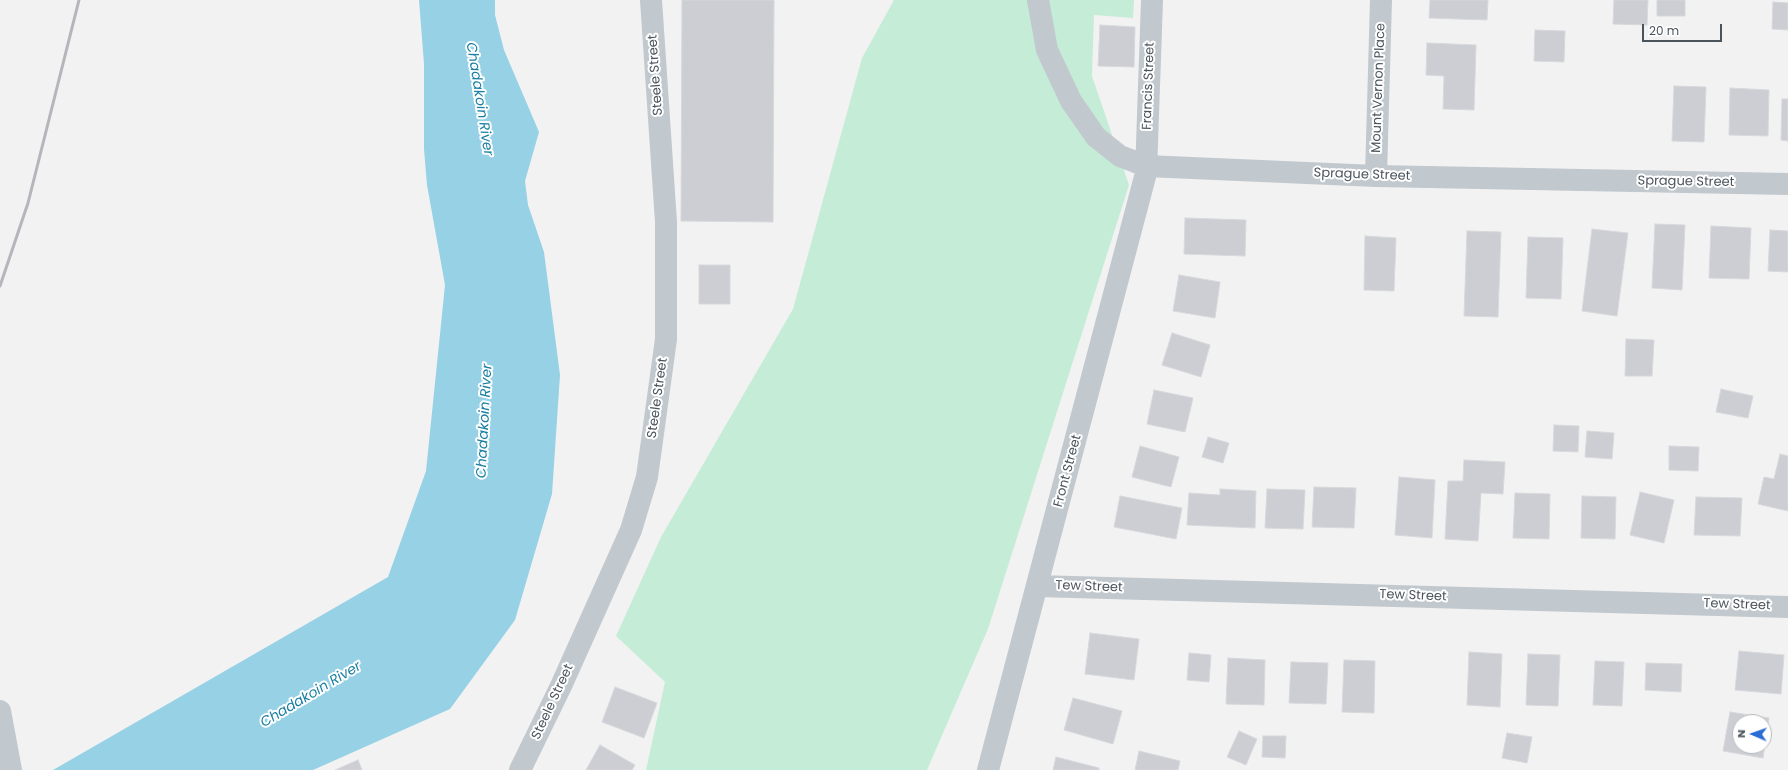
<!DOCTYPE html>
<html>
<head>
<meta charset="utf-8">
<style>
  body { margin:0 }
  #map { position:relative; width:1788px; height:770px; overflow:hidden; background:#f3f2f2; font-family:Poppins,sans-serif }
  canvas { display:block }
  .north { position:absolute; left:1732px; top:714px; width:40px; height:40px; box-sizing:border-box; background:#fff; border:1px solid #b7bbbe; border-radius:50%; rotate:272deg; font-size:11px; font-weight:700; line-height:16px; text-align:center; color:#4b545d }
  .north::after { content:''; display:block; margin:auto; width:14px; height:18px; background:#2a6dd5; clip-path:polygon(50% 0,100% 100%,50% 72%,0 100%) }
  .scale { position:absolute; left:1642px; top:24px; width:80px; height:18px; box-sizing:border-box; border:2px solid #4b545d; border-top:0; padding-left:5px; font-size:12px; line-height:14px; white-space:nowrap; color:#4b545d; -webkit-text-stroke:3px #fff; paint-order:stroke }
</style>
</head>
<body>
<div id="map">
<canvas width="1788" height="770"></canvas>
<div class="north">N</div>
<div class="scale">20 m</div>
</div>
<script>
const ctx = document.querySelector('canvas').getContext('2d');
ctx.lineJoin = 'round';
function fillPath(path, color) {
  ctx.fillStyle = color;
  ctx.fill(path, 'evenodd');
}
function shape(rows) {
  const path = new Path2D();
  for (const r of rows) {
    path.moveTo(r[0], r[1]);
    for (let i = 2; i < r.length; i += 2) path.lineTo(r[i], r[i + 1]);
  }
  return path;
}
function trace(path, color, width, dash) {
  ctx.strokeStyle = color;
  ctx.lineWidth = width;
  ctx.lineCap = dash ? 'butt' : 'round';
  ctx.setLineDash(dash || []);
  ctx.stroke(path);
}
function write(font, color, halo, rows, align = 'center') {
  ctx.font = font + ' Poppins,sans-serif';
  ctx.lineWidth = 4;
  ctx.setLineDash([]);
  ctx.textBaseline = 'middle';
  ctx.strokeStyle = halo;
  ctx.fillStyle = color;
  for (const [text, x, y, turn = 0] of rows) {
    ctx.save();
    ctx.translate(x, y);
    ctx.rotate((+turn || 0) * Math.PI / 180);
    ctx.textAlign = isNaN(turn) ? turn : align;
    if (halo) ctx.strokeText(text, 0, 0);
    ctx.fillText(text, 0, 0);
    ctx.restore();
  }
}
const green = shape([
  [894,0,1134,0,1133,18,1094,15,1092,76,1129,185,988,629,927,770,646,770,665,682,616,636,661,537,793,309,862,58]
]);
const water = shape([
  [419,0,495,0,495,15,504,50,539,132,525,181,528,205,544,252,560,375,552,494,515,620,450,709,313,770,53,770,388,577,426,471,445,285,427,185,424,149,424,64]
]);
const building = shape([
  [682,0,774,0,773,222,681,221,682,0],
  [1430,0,1488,0,1487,20,1429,18,1430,0],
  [1614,0,1648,0,1647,25,1613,24,1614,0],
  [1657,0,1685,0,1685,16,1657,16,1657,0],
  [1773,2,1788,3,1788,30,1772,29,1773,2],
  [1100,25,1135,27,1134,67,1098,66,1100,25],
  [1535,30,1565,31,1564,62,1534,61,1535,30],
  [1427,43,1476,45,1474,110,1443,109,1444,76,1426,75,1427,43],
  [1674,86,1706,87,1704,142,1672,141,1674,86],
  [1730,88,1769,90,1768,136,1729,135,1730,88],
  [1782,99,1788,99,1788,141,1781,140,1782,99],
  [1185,218,1246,220,1245,256,1184,254,1185,218],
  [1655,224,1685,225,1682,290,1652,288,1655,224],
  [1711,226,1751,228,1749,279,1709,278,1711,226],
  [1592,229,1628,233,1617,316,1582,311,1592,229],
  [1770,230,1788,231,1788,272,1768,271,1770,230],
  [1467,231,1501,232,1498,317,1464,316,1467,231],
  [1365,236,1396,238,1394,291,1364,290,1365,236],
  [1528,237,1563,238,1561,299,1526,298,1528,237],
  [699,265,730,265,730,304,699,304,699,265],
  [1179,275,1220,282,1215,318,1173,311,1179,275],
  [1172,333,1210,345,1201,377,1162,365,1172,333],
  [1626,339,1654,340,1652,376,1625,376,1626,339],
  [1721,389,1753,396,1748,418,1716,412,1721,389],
  [1154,390,1193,398,1185,432,1147,424,1154,390],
  [1554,425,1579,426,1578,452,1553,451,1554,425],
  [1587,431,1614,433,1612,459,1585,457,1587,431],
  [1208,437,1229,443,1223,463,1202,457,1208,437],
  [1140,446,1179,457,1171,487,1132,477,1140,446],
  [1669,446,1699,447,1698,471,1669,470,1669,446],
  [1780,454,1788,456,1788,511,1758,504,1764,477,1774,479,1780,454],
  [1464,460,1505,462,1503,494,1481,493,1478,541,1445,539,1448,481,1463,481,1464,460],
  [1399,477,1435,480,1432,538,1395,535,1399,477],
  [1314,487,1356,488,1354,528,1312,527,1314,487],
  [1220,489,1256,491,1255,528,1187,525,1189,493,1220,495,1220,489],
  [1267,489,1305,490,1303,529,1265,528,1267,489],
  [1640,492,1674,500,1664,543,1630,535,1640,492],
  [1515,493,1550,494,1549,539,1513,538,1515,493],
  [1120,496,1182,508,1176,539,1114,527,1120,496],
  [1582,496,1616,497,1615,539,1581,538,1582,496],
  [1696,497,1742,498,1740,536,1694,535,1696,497],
  [1090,633,1139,639,1134,680,1085,674,1090,633],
  [1739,651,1784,655,1781,694,1735,690,1739,651],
  [1469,652,1502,654,1500,707,1467,705,1469,652],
  [1189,653,1211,655,1209,682,1187,680,1189,653],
  [1528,654,1560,655,1558,706,1526,705,1528,654],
  [1228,658,1265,660,1264,705,1226,704,1228,658],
  [1344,660,1375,661,1374,713,1342,712,1344,660],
  [1595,661,1624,662,1622,706,1593,705,1595,661],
  [1291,662,1328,663,1326,704,1289,703,1291,662],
  [1646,663,1682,664,1681,692,1645,690,1646,663],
  [615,687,657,703,644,738,602,722,615,687],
  [1073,698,1122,711,1113,744,1064,730,1073,698],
  [1730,712,1769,718,1763,758,1723,751,1730,712],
  [1740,722,1764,722,1764,746,1740,746,1740,722],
  [1239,731,1257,739,1246,765,1227,757,1239,731],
  [1507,733,1532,737,1527,763,1502,758,1507,733],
  [1263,736,1286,736,1285,758,1262,757,1263,736],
  [600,745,635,765,632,770,586,770,600,745],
  [1139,751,1180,761,1178,770,1135,770,1139,751],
  [1056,757,1099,768,1099,770,1053,770,1056,757],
  [358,760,362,770,335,770,358,760]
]);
const minor = shape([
  [1038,0,1047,50,1071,101,1096,137,1120,156,1146,166,1376,176,1788,184],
  [1376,176,1381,0],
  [1037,586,1788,607],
  [0,711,11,770],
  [520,770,561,686,631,530,647,477,666,339,666,222,651,0],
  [988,770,1146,173,1152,0]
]);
const rail = shape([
  [0,286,28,203,79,0]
]);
const streetNames = [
  ["Steele Street",656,75,-94],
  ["Francis Street",1149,86,-88],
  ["Mount Vernon Place",1379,88,-88],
  ["Sprague Street",1362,175,2],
  ["Sprague Street",1686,182,1],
  ["Steele Street",658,398,-82],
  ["Front Street",1068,471,-75],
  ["Tew Street",1089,587,2],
  ["Tew Street",1413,596,2],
  ["Tew Street",1737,605,2],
  ["Steele Street",553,702,-65]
];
const waterNames = [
  ["Chadakoin River",479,99,81],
  ["Chadakoin River",485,421,-87],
  ["Chadakoin River",311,695,-31]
];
fillPath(green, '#c5ecd6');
fillPath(water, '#96d1e5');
fillPath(building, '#ccced3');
trace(building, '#d6d8dc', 1);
trace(minor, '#c1c8ce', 22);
trace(rail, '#b4b6bb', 3);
write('13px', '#4b545d', '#fff', streetNames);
write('italic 14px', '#1a7fa2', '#fff', waterNames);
</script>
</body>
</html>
